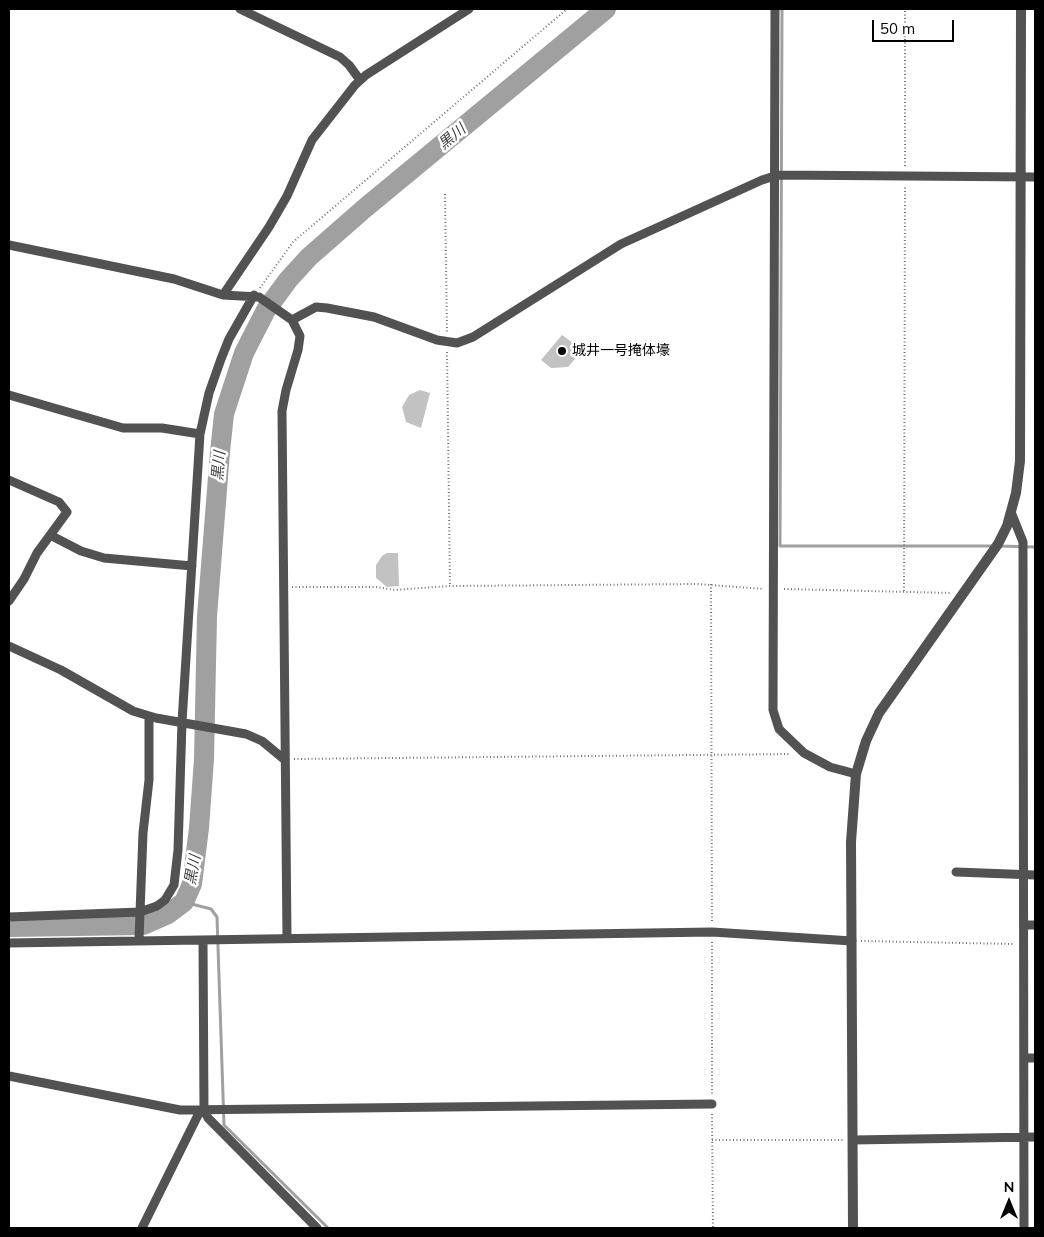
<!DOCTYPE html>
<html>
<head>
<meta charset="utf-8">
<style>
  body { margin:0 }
  #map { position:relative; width:1044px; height:1237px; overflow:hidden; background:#fff; font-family:Mulish,sans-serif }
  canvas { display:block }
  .frame { position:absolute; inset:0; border:10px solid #000; pointer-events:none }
  .north { position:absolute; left:984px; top:1177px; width:50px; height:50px; -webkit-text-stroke:4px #fff; paint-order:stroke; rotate:0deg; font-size:14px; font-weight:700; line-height:20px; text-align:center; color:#000 }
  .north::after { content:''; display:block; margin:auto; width:18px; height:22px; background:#000; clip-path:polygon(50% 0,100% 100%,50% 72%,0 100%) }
  .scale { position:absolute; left:872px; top:20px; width:82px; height:22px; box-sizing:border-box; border:2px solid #000; border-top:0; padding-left:6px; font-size:15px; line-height:18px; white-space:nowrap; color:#000; -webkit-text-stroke:4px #fff; paint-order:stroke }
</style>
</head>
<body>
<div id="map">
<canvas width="1044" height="1237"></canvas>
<div class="frame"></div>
<div class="north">N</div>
<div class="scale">50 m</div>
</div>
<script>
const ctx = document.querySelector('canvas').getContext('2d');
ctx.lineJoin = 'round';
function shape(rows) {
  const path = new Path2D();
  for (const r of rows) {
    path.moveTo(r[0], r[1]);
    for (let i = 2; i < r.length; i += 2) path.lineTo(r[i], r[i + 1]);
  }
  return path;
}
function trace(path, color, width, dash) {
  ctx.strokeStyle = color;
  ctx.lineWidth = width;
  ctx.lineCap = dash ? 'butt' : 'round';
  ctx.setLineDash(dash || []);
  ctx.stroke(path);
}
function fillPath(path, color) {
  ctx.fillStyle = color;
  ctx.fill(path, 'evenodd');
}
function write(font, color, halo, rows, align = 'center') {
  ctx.font = font + ' Mulish,"Noto Sans JP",sans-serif';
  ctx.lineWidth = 5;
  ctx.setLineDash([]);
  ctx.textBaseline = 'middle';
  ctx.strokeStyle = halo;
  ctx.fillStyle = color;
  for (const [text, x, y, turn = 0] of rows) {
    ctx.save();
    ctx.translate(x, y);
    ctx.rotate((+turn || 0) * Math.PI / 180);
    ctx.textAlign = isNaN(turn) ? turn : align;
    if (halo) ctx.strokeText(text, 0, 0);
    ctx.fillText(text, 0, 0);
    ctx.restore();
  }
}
const stream = shape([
  [782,9,780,546,992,546],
  [998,546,1035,547],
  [184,902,211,909,217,917,224,1125,328,1228]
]);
const river = shape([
  [9,927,143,925,168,914,184,902,192,884,199,828,204,759,207,616,220,452,224,414,244,353,266,310,288,280,309,257,365,208,606,9]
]);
const building = shape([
  [562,335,573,343,575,359,568,367,551,368,541,360],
  [420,390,430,393,421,428,406,422,402,407,409,395],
  [387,553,398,553,399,586,387,587,376,578,376,565,382,556]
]);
const path = shape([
  [905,166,905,9],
  [445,194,447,332],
  [260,288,293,242,567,9],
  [447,352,450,586],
  [711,584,712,922],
  [292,587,376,587,395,590,450,586,697,584,764,589],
  [784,589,952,593],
  [904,591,905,186],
  [294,759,791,754],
  [861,941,1014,944],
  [712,942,712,1095],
  [712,1114,713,1228],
  [712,1140,843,1140]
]);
const minor = shape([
  [240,9,340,57,349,65,360,80],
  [775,9,773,710,779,729,804,753,830,767,856,774],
  [9,245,174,279,223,295,259,297,292,320,316,307,327,308,374,317,437,340,457,343,473,337,621,244,762,180,778,175,1035,177],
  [223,295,269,227,287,196,312,140,355,85,366,75,469,9],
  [9,395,123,428,162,428,200,434],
  [9,480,59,502,67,512,37,553,24,579,9,601],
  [1011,512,1023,542,1024,1228],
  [50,535,81,551,104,558,192,566],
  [9,646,61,670,133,711,156,718,246,734,262,741,285,760],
  [956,872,1035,875],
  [9,917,140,912,157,906,165,900,174,885,178,850,182,722,200,434,209,393,221,359,229,339,254,295],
  [1024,925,1035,925],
  [287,938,282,411,286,390,298,350,300,336,292,320],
  [139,939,143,833,149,780,149,716],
  [203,940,204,1110,208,1118,317,1228],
  [9,943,712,932,852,941],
  [1024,1058,1035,1058],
  [9,1076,180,1110,712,1104],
  [853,1140,1035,1137],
  [142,1228,200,1111]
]);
const tertiary = shape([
  [853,1228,851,842,856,774,866,741,879,713,998,544,1007,526,1016,493,1020,461,1021,9]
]);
const markers = [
  [562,351,5,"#000"]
];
const poiNames = [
  ["城井一号掩体壕",572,351]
];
const waterNames = [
  ["黒川",452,137,-40],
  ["黒川",219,466,-85],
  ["黒川",193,870,-80]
];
trace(stream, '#a0a0a0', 3);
trace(river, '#a0a0a0', 20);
fillPath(building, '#c2c2c2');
trace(path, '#747474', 2, [1, 2.5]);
trace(minor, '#525252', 9);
trace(tertiary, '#525252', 10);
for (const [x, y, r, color] of markers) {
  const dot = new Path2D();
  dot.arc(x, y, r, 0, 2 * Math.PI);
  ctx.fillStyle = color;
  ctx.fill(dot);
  trace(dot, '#fff', 2);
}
write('14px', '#000', '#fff', poiNames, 'left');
write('italic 15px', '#414141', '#fff', waterNames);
</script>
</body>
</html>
